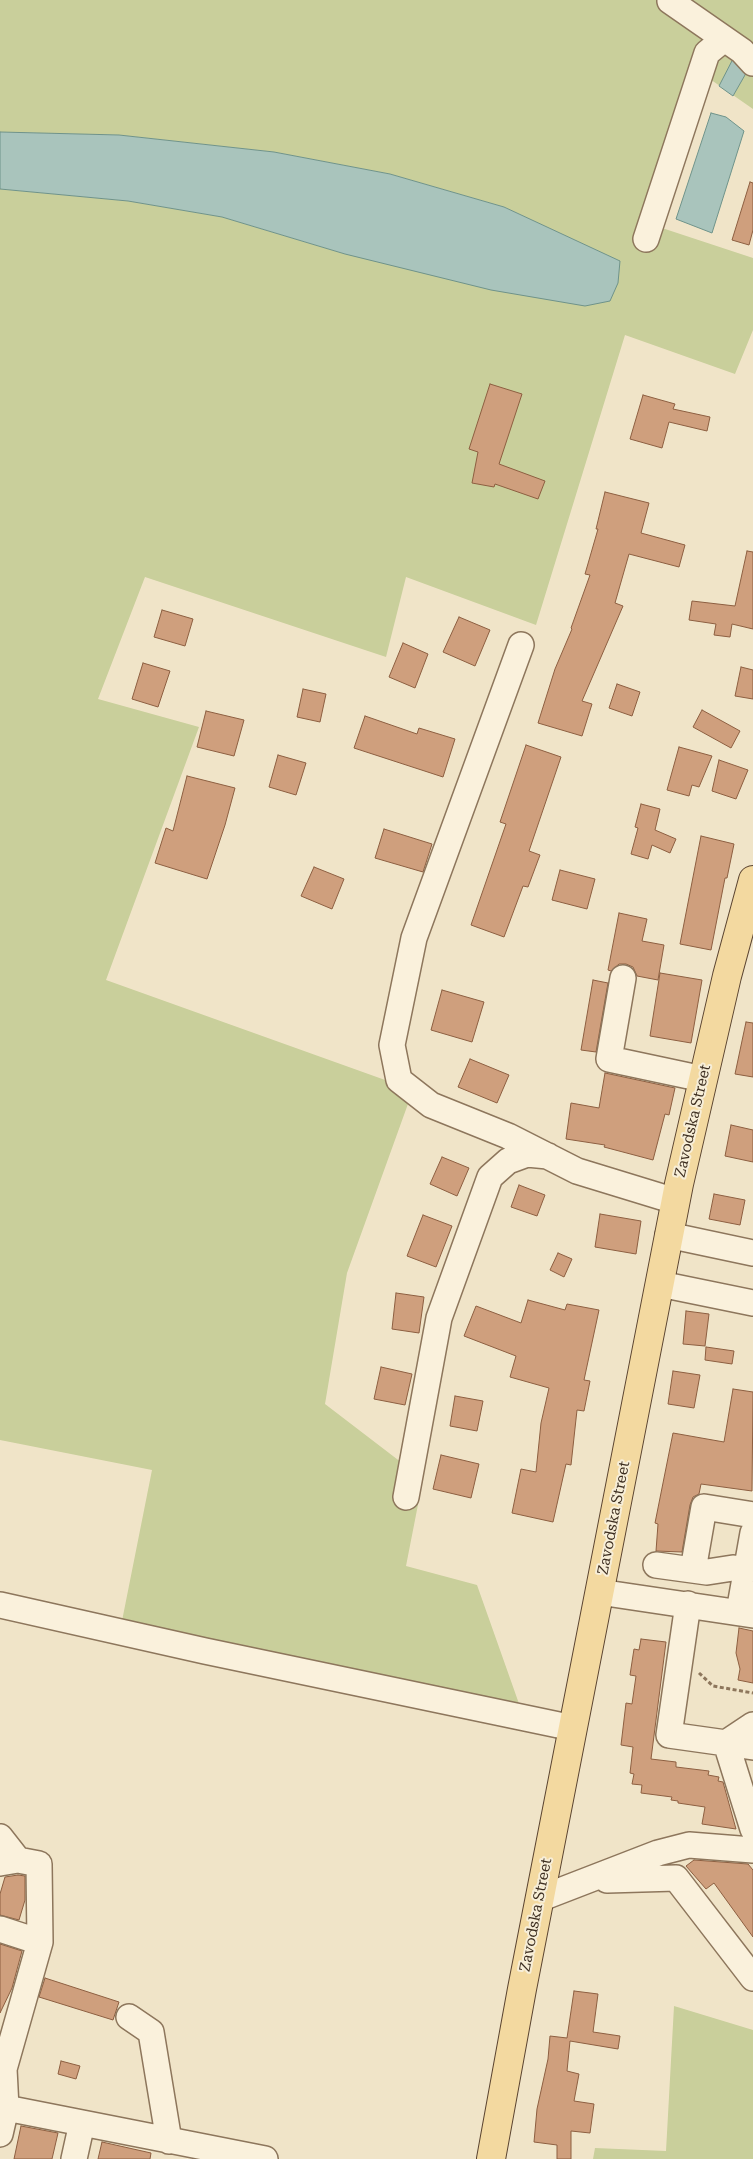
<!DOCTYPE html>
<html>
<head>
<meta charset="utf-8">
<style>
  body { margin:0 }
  canvas { display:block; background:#f0e4c8 }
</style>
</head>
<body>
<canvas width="753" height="2159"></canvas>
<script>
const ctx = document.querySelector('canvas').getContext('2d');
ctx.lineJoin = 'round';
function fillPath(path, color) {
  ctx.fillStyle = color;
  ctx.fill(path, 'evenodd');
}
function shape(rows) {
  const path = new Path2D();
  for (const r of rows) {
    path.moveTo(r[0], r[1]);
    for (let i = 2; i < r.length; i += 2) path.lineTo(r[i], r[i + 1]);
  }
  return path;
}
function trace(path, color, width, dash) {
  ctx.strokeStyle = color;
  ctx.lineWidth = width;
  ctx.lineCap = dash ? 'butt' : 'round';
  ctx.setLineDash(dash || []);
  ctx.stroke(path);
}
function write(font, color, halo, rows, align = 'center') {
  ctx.font = font + ' "Roboto Serif",serif';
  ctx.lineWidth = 4;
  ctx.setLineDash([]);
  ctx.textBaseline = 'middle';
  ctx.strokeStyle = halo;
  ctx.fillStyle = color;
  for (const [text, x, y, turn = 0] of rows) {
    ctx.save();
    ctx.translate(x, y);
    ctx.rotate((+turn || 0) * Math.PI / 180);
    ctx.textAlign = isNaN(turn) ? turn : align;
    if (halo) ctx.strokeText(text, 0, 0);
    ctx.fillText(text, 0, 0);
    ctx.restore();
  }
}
const green = shape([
  [0,0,753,0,753,109,707,77,659,227,753,258,753,330,735,374,625,335,536,625,406,577,386,657,145,577,98,699,199,727,106,980,413,1090,347,1273,325,1404,423,1479,406,1566,477,1585,523,1715,118,1641,152,1470,0,1440,0,189,128,201,222,217,345,254,619,261,504,207,390,174,274,152,119,135,0,132],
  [674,2006,753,2030,753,2159,593,2159,595,2148,666,2151]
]);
const water = shape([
  [735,55,749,68,733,96,719,86,735,55],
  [711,113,726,117,744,131,712,233,676,219,711,113],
  [0,132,119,135,274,152,390,174,504,207,620,261,618,283,610,301,585,306,491,290,345,254,222,217,128,201,0,189,0,132]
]);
const building = shape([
  [750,182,753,183,753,230,749,245,732,240,750,182],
  [490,384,522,394,499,464,545,481,538,499,495,484,494,487,472,483,478,452,469,449,490,384],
  [643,395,675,404,673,409,710,417,707,431,669,422,662,448,630,439,643,395],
  [605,492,649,503,641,533,685,545,679,567,629,554,615,603,623,606,582,701,592,704,582,736,538,723,555,669,572,629,571,628,590,575,585,574,598,529,596,529,605,492],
  [747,551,753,552,753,629,732,624,730,637,714,635,716,624,689,620,692,601,735,606,747,551],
  [162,610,193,619,185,646,154,637,162,610],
  [459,617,490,630,475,666,443,652,459,617],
  [403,643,428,654,415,688,389,677,403,643],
  [143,663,170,671,158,707,132,699,143,663],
  [741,667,753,670,753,699,735,696,741,667],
  [617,684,640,692,632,716,609,708,617,684],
  [303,689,326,694,320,722,297,717,303,689],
  [702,710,740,731,731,748,693,727,702,710],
  [206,711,244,720,234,756,197,747,206,711],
  [365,716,417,734,419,728,455,739,443,777,354,748,365,716],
  [526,745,561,757,529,851,540,855,528,887,523,886,504,937,471,925,506,824,500,822,526,745],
  [679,747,712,756,699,787,692,785,689,796,667,790,679,747],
  [278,755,306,763,296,795,269,787,278,755],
  [719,760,748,770,736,799,712,791,719,760],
  [187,776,235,788,225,825,207,879,155,863,166,828,173,831,187,776],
  [641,804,660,809,655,830,676,839,670,853,652,845,648,859,631,854,638,828,635,827,641,804],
  [384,829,432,844,423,872,375,858,384,829],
  [701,836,734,844,727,878,725,878,711,950,680,944,701,836],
  [314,867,344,879,332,909,301,896,314,867],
  [560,870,595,879,587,909,552,900,560,870],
  [619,913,647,919,642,941,664,945,658,980,637,976,633,967,626,964,619,964,611,971,608,970,619,913],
  [660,973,702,980,691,1043,650,1036,660,973],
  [593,980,608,983,596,1052,581,1050,593,980],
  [442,990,484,1002,472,1042,431,1030,442,990],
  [746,1022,753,1023,753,1077,735,1074,746,1022],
  [470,1059,509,1075,497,1103,458,1087,470,1059],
  [605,1073,675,1088,669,1115,665,1114,653,1160,604,1147,605,1145,566,1139,571,1103,599,1108,605,1073],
  [731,1125,753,1130,753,1162,725,1156,731,1125],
  [442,1157,469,1168,457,1196,430,1184,442,1157],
  [519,1185,545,1195,537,1216,511,1207,519,1185],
  [714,1194,745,1200,740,1225,709,1219,714,1194],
  [600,1214,641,1221,636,1254,595,1247,600,1214],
  [423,1215,452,1226,436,1267,407,1256,423,1215],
  [558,1253,572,1259,564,1277,550,1270,558,1253],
  [396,1293,424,1297,419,1333,392,1329,396,1293],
  [528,1300,565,1310,567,1304,599,1310,584,1380,590,1381,584,1411,577,1410,571,1465,566,1464,553,1522,512,1513,521,1469,536,1472,541,1423,549,1388,510,1377,516,1356,464,1336,476,1306,521,1323,528,1300],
  [686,1311,709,1314,705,1346,683,1344,686,1311],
  [706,1347,734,1351,732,1364,705,1360,706,1347],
  [381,1367,412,1374,405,1405,374,1399,381,1367],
  [673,1371,700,1375,694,1408,668,1404,673,1371],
  [733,1389,753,1392,752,1491,701,1484,699,1494,693,1497,690,1505,682,1552,656,1551,658,1524,655,1523,673,1433,724,1442,733,1389],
  [455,1396,483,1401,477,1431,450,1426,455,1396],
  [441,1455,479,1464,471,1498,433,1489,441,1455],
  [739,1628,753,1631,753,1683,738,1680,740,1669,736,1653,739,1628],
  [641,1639,666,1642,651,1759,676,1762,676,1767,709,1771,708,1775,719,1777,718,1781,723,1782,736,1829,702,1824,705,1807,678,1803,678,1801,671,1800,672,1797,641,1793,642,1785,632,1784,634,1774,630,1773,633,1747,621,1745,626,1703,632,1704,636,1676,630,1675,634,1649,639,1650,641,1639],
  [694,1860,748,1864,753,1870,753,1937,714,1883,706,1889,686,1866,694,1860],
  [18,1875,25,1876,25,1900,19,1920,0,1915,0,1894,5,1877,18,1875],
  [0,1944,22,1951,12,1988,0,2013,0,1944],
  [45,1978,119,2002,113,2020,39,1997,45,1978],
  [574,1991,598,1994,593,2032,620,2036,618,2049,570,2041,567,2071,579,2074,574,2101,594,2104,590,2133,571,2131,571,2159,557,2159,557,2145,534,2142,537,2109,548,2059,550,2036,567,2038,574,1991],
  [61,2061,80,2066,76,2079,58,2074,61,2061],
  [21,2126,58,2133,52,2159,14,2159,21,2126],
  [102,2142,151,2153,150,2159,98,2159,102,2142]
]);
const path = shape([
  [699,1673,713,1686,753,1693]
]);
const minor = shape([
  [670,1,742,51,753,63],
  [646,239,707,53,724,39],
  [521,645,414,938,392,1045,399,1080,431,1105,508,1136,577,1171,675,1201],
  [623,978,609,1059,703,1079],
  [668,1235,753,1253],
  [660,1284,753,1303],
  [406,1497,439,1318,490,1177,508,1161,527,1154,548,1156],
  [656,1565,707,1572,733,1568,746,1571],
  [693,1570,704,1507,753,1515],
  [599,1592,753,1615],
  [688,1604,669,1735,726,1743,753,1725],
  [0,1605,205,1651,573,1728],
  [739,1612,753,1533],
  [753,1747,726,1743,753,1829],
  [0,1837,18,1860],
  [0,1863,18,1860,39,1864,40,1942,4,2069,6,2108],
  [607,1880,676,1878,753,1978],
  [539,1899,658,1853,689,1845,753,1850],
  [0,1929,40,1942],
  [129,2017,151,2032,169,2141],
  [0,2134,6,2108,265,2159],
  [74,2159,82,2123]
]);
const major = shape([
  [491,2159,522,1989,679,1184,727,976,753,880]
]);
const streetNames = [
  ["Zavodska Street",693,1121,-77],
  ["Zavodska Street",614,1518,-79],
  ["Zavodska Street",536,1915,-79]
];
fillPath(green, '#c9cf9b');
fillPath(water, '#a9c4bc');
trace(water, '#6f938a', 1);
fillPath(building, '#cf9f7d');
trace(building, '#8d5f41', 1);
trace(minor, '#8d765c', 28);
trace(major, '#5b4430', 30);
trace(path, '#8d765c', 3, [4, 2.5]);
trace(minor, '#faf1dc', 25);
trace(major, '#f3d9a0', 28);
write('15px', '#3d2e20', '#f7eed8', streetNames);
</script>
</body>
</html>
